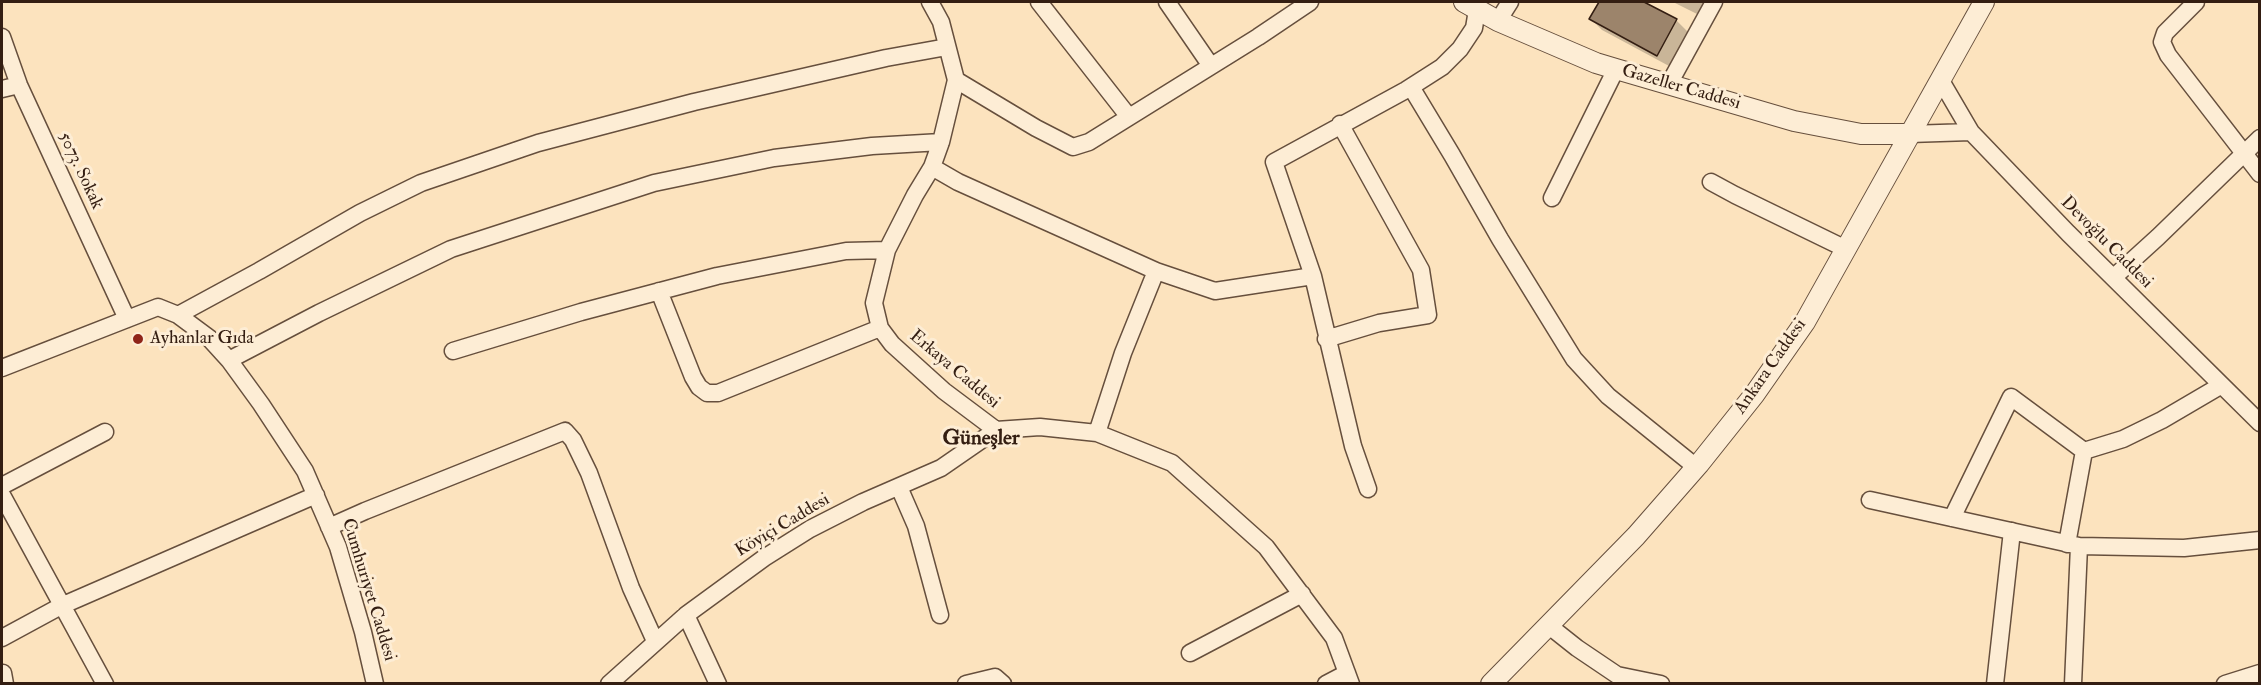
<!DOCTYPE html>
<html>
<head>
<meta charset="utf-8">
<style>
  body { margin:0 }
  #map { position:relative; width:2261px; height:685px; overflow:hidden; background:#fce3be; font-family:"IM FELL Double Pica",serif }
  canvas { display:block }
  .frame { position:absolute; inset:0; border:3px solid #341e12; pointer-events:none }
</style>
</head>
<body>
<div id="map">
<canvas width="2261" height="685"></canvas>
<div class="frame"></div>
</div>
<script>
const ctx = document.querySelector('canvas').getContext('2d');
ctx.lineJoin = 'round';
function fillPath(path, color) {
  ctx.fillStyle = color;
  ctx.fill(path, 'evenodd');
}
function shape(rows) {
  const path = new Path2D();
  for (const r of rows) {
    path.moveTo(r[0], r[1]);
    for (let i = 2; i < r.length; i += 2) path.lineTo(r[i], r[i + 1]);
  }
  return path;
}
function trace(path, color, width, dash) {
  ctx.strokeStyle = color;
  ctx.lineWidth = width;
  ctx.lineCap = dash ? 'butt' : 'round';
  ctx.setLineDash(dash || []);
  ctx.stroke(path);
}
function write(font, color, halo, rows, align = 'center') {
  ctx.font = font + ' "IM FELL Double Pica",serif';
  ctx.lineWidth = 6;
  ctx.setLineDash([]);
  ctx.textBaseline = 'middle';
  ctx.strokeStyle = halo;
  ctx.fillStyle = color;
  for (const [text, x, y, turn = 0] of rows) {
    ctx.save();
    ctx.translate(x, y);
    ctx.rotate((+turn || 0) * Math.PI / 180);
    ctx.textAlign = isNaN(turn) ? turn : align;
    if (halo) ctx.strokeText(text, 0, 0);
    ctx.fillText(text, 0, 0);
    ctx.restore();
  }
}
const shadow = shape([
  [1600,2,1641,2,1676,20,1688,32,1669,66,1602,30,1591,19],
  [1673,2,1706,2,1699,15]
]);
const building = shape([
  [1599,2,1644,2,1677,19,1657,56,1589,19,1599,2]
]);
const minor = shape([
  [930,2,941,22,956,80,941,142,932,167,915,195,887,250,874,303,880,328,892,344,944,391,996,430,1040,427,1097,433,1172,463,1266,547,1334,638,1351,684],
  [1039,2,1129,117],
  [1167,2,1211,66],
  [2196,2,2165,33,2162,42,2168,55,2260,174],
  [1498,21,1510,2],
  [2,37,19,85,127,319],
  [1940,79,1971,132,2068,233,2260,423],
  [956,80,1036,128,1073,147,1089,142,1258,37,1310,2],
  [1669,84,1714,2],
  [1411,87,1452,155,1500,239,1574,359,1608,396,1696,467],
  [2,89,19,85],
  [1909,134,1971,132],
  [932,167,958,182,1156,271,1123,353,1097,433],
  [1711,182,1735,195,1846,249],
  [1552,198,1616,69],
  [1156,271,1215,291,1313,276,1353,446,1368,489],
  [1313,276,1274,162,1406,90,1442,67,1460,49,1474,28,1477,10],
  [2114,277,2158,237,2260,138],
  [659,291,693,377,699,387,707,393,718,393,880,328],
  [178,315,259,271,360,213,421,183,538,143,694,102,886,58,947,47],
  [1326,339,1379,323,1428,315,1421,270,1340,124],
  [453,351,581,312,717,276,846,251,887,250],
  [229,360,319,313,451,249,654,183,774,158,872,146,941,142],
  [2,368,158,307,178,315,209,338,229,360,261,404,305,471,338,547,363,632,375,684],
  [2084,451,2123,439,2162,420,2220,386],
  [2,486,105,432],
  [899,487,916,526,940,615],
  [2,495,105,684],
  [1870,500,2079,546,2184,548,2260,540],
  [1952,518,2011,397,2084,451],
  [329,527,365,511,565,431,573,440,589,473,631,588,655,641],
  [2067,544,2084,451],
  [686,615,718,684],
  [1548,625,1577,648,1617,675,1661,684],
  [2,638,61,606,316,495],
  [1190,653,1302,594],
  [3,673,5,684],
  [609,684,686,615,764,558,810,529,863,502,941,468,996,430],
  [966,684,995,677,1003,684],
  [1326,684,1347,673],
  [1995,684,2012,531],
  [2073,684,2079,546],
  [2225,684,2260,673]
]);
const tertiary = shape([
  [1464,2,1498,21,1596,63,1616,69,1794,121,1861,134,1909,134],
  [1491,684,1636,536,1699,464,1754,395,1805,322,1984,2]
]);
const markers = [
  [138,339,6,"#8f2418"]
];
const streetNames = [
  ["Gazeller Caddesi",1681,88,16],
  ["5073. Sokak",80,171,65],
  ["Devoğlu Caddesi",2106,243,45],
  ["Ankara Caddesi",1771,367,-55],
  ["Erkaya Caddesi",954,370,40],
  ["Köyiçi Caddesi",783,526,-31],
  ["Cumhuriyet Caddesi",368,590,73]
];
const poiNames = [
  ["Ayhanlar Gıda",150,339]
];
const quarterNames = [
  ["Güneşler",981,439]
];
fillPath(shadow, '#0003');
fillPath(building, '#9c846b');
trace(building, '#341e12', 1.5);
trace(minor, '#664f3d', 19);
trace(tertiary, '#664f3d', 22);
trace(minor, '#fdedd5', 16);
trace(tertiary, '#fdedd5', 20);
for (const [x, y, r, color] of markers) {
  const dot = new Path2D();
  dot.arc(x, y, r, 0, 2 * Math.PI);
  ctx.fillStyle = color;
  ctx.fill(dot);
  trace(dot, '#fdedd5', 2);
}
write('18px', '#341e12', '#fdedd5', streetNames);
write('18px', '#341e12', '#fdedd5', poiNames, 'left');
write('bold 21px', '#341e12', '#fdedd5', quarterNames);
</script>
</body>
</html>
